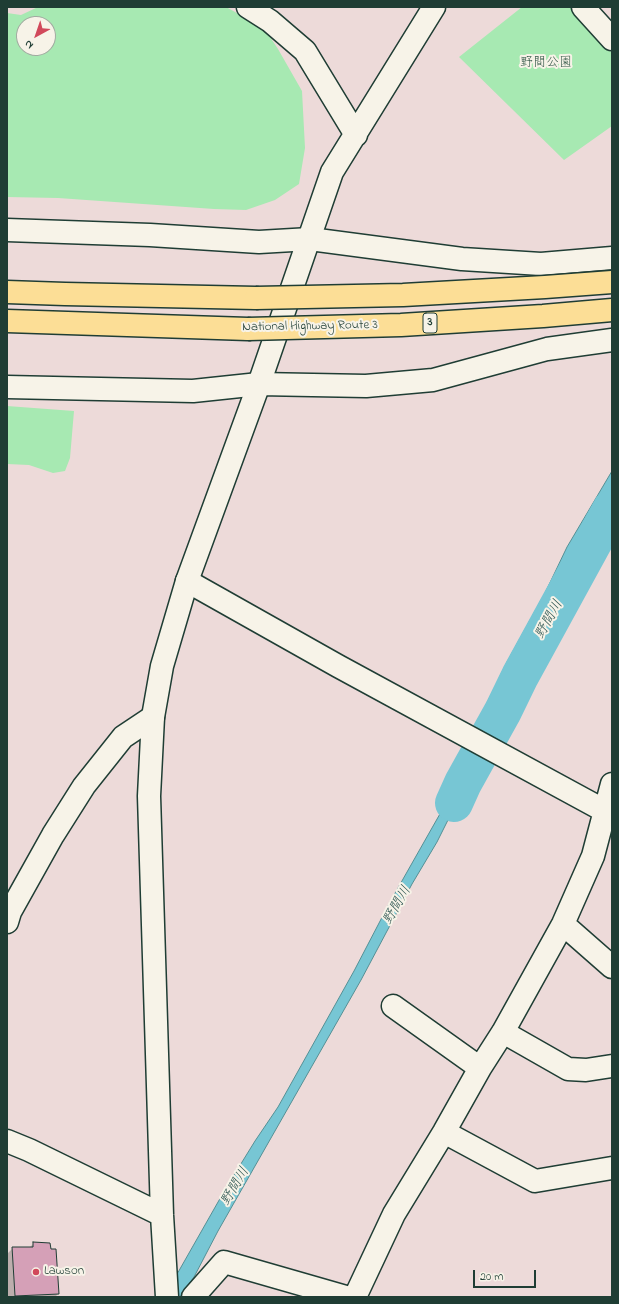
<!DOCTYPE html>
<html>
<head>
<meta charset="utf-8">
<style>
  body { margin:0 }
  #map { position:relative; width:619px; height:1304px; overflow:hidden; background:#eddad9; font-family:"Indie Flower",sans-serif }
  canvas { display:block }
  .frame { position:absolute; inset:0; border:8px solid #1f3d34; pointer-events:none }
  .north { position:absolute; left:16px; top:16px; width:40px; height:40px; box-sizing:border-box; background:#f7f3e8; border:1px solid #a1aaa0; border-radius:50%; rotate:220deg; font-size:11px; font-weight:700; line-height:16px; text-align:center; color:#1f3d34 }
  .north::after { content:''; display:block; margin:auto; width:14px; height:18px; background:#d1495b; clip-path:polygon(50% 0,100% 100%,50% 72%,0 100%) }
  .scale { position:absolute; left:473px; top:1270px; width:63px; height:18px; box-sizing:border-box; border:2px solid #1f3d34; border-top:0; padding-left:5px; font-size:12px; line-height:14px; white-space:nowrap; color:#1f3d34; -webkit-text-stroke:3px #f7f3e8; paint-order:stroke }
</style>
</head>
<body>
<div id="map">
<canvas width="619" height="1304"></canvas>
<div class="frame"></div>
<div class="north">N</div>
<div class="scale">20 m</div>
</div>
<script>
const ctx = document.querySelector('canvas').getContext('2d');
ctx.lineJoin = 'round';
function fillPath(path, color) {
  ctx.fillStyle = color;
  ctx.fill(path, 'evenodd');
}
function shape(rows) {
  const path = new Path2D();
  for (const r of rows) {
    path.moveTo(r[0], r[1]);
    for (let i = 2; i < r.length; i += 2) path.lineTo(r[i], r[i + 1]);
  }
  return path;
}
function trace(path, color, width, dash) {
  ctx.strokeStyle = color;
  ctx.lineWidth = width;
  ctx.lineCap = dash ? 'butt' : 'round';
  ctx.setLineDash(dash || []);
  ctx.stroke(path);
}
function write(font, color, halo, rows, align = 'center') {
  ctx.font = font + ' "Indie Flower","Klee One",sans-serif';
  ctx.lineWidth = 4;
  ctx.setLineDash([]);
  ctx.textBaseline = 'middle';
  ctx.strokeStyle = halo;
  ctx.fillStyle = color;
  for (const [text, x, y, turn = 0] of rows) {
    ctx.save();
    ctx.translate(x, y);
    ctx.rotate((+turn || 0) * Math.PI / 180);
    ctx.textAlign = isNaN(turn) ? turn : align;
    if (halo) ctx.strokeText(text, 0, 0);
    ctx.fillText(text, 0, 0);
    ctx.restore();
  }
}
const green = shape([
  [38,7,226,7,264,28,278,49,302,91,305,148,299,184,275,200,246,210,214,209,58,198,7,197,7,13,21,15],
  [24,24,48,24,48,48,24,48],
  [522,7,570,7,612,53,612,126,564,160,459,57],
  [7,406,74,411,70,458,65,471,53,473,29,465,7,464]
]);
const water = shape([
  [612,471,612,493,494,717,466,784,437,842,412,884,361,980,218,1231,194,1277,180,1297,164,1297,226,1188,255,1141,278,1107,354,971,390,902,445,805,464,764,486,705,507,662,545,593,567,547,612,471]
]);
const shadow = shape([
  [34,1243,58,1294,55,1297,7,1297,7,1254,13,1248,29,1248]
]);
const river = shape([
  [454,803,463,783,503,711,520,676,612,508]
]);
const building = shape([
  [33,1242,50,1243,51,1249,56,1249,59,1294,15,1296,12,1247,33,1247,33,1242]
]);
const minor = shape([
  [583,7,612,39],
  [7,230,150,235,259,242,310,239,462,259,541,264,612,258],
  [7,387,193,391,259,384,366,386,433,380,547,349,612,340],
  [187,581,338,666,605,811],
  [7,922,10,912,53,835,84,786,123,737,153,717],
  [563,924,612,967],
  [393,1006,480,1068],
  [503,1032,568,1069,586,1070,612,1066],
  [444,1132,535,1181,612,1168],
  [193,1297,224,1262,346,1297],
  [355,1297,394,1214,444,1132,480,1068,503,1032,563,924,593,856,612,784]
]);
const tertiary = shape([
  [248,7,270,21,305,51,356,135],
  [7,1141,29,1150,162,1215],
  [167,1297,162,1215,149,796,153,717,162,666,187,581,259,384,332,172,434,7]
]);
const trunk = shape([
  [7,292,65,294,256,298],
  [7,321,248,329]
]);
const trunkBridge = shape([
  [256,298,403,295,545,287,612,282],
  [248,329,401,325,543,316,612,310]
]);
const markers = [
  [36,1272,4,"#d1495b"]
];
const shields = [
  [430,323,14]
];
const shieldNames = [
  ["3",430,323]
];
const parkNames = [
  ["野間公園",546,64]
];
const streetNames = [
  ["National Highway Route 3",310,327,-1]
];
const poiNames = [
  ["Lawson",44,1272]
];
const waterNames = [
  ["野間川",550,620,-61],
  ["野間川",398,906,-60],
  ["野間川",236,1187,-59]
];
fillPath(green, '#a7e9b2');
fillPath(water, '#77c6d4');
trace(water, '#548f94', 1);
fillPath(shadow, '#0003');
trace(river, '#77c6d4', 38);
fillPath(building, '#d5a0b7');
trace(building, '#1f3d34', 1);
trace(minor, '#1f3d34', 25);
trace(tertiary, '#1f3d34', 25);
trace(trunk, '#1f3d34', 25);
trace(minor, '#f7f3e8', 22);
trace(tertiary, '#f7f3e8', 22);
trace(trunk, '#fcde96', 22);
trace(trunkBridge, '#1f3d34', 25, []);
trace(trunkBridge, '#fcde96', 22);
for (const [x, y, r, color] of markers) {
  const dot = new Path2D();
  dot.arc(x, y, r, 0, 2 * Math.PI);
  ctx.fillStyle = color;
  ctx.fill(dot);
  trace(dot, '#f7f3e8', 1.5);
}
for (const [x, y, w] of shields) {
  const box = new Path2D();
  box.roundRect(x - w / 2, y - 10, w, 20, 3);
  ctx.fillStyle = '#f7f3e8';
  ctx.fill(box);
  trace(box, '#1f3d34', 1);
}
write('bold 12px', '#1f3d34', null, shieldNames);
write('13px', '#335747', '#f7f3e8', parkNames);
write('13px', '#1f3d34', '#f7f3e8', streetNames);
write('13px', '#1f3d34', '#f7f3e8', poiNames, 'left');
write('italic 14px', '#315854', '#f7f3e8', waterNames);
</script>
</body>
</html>
